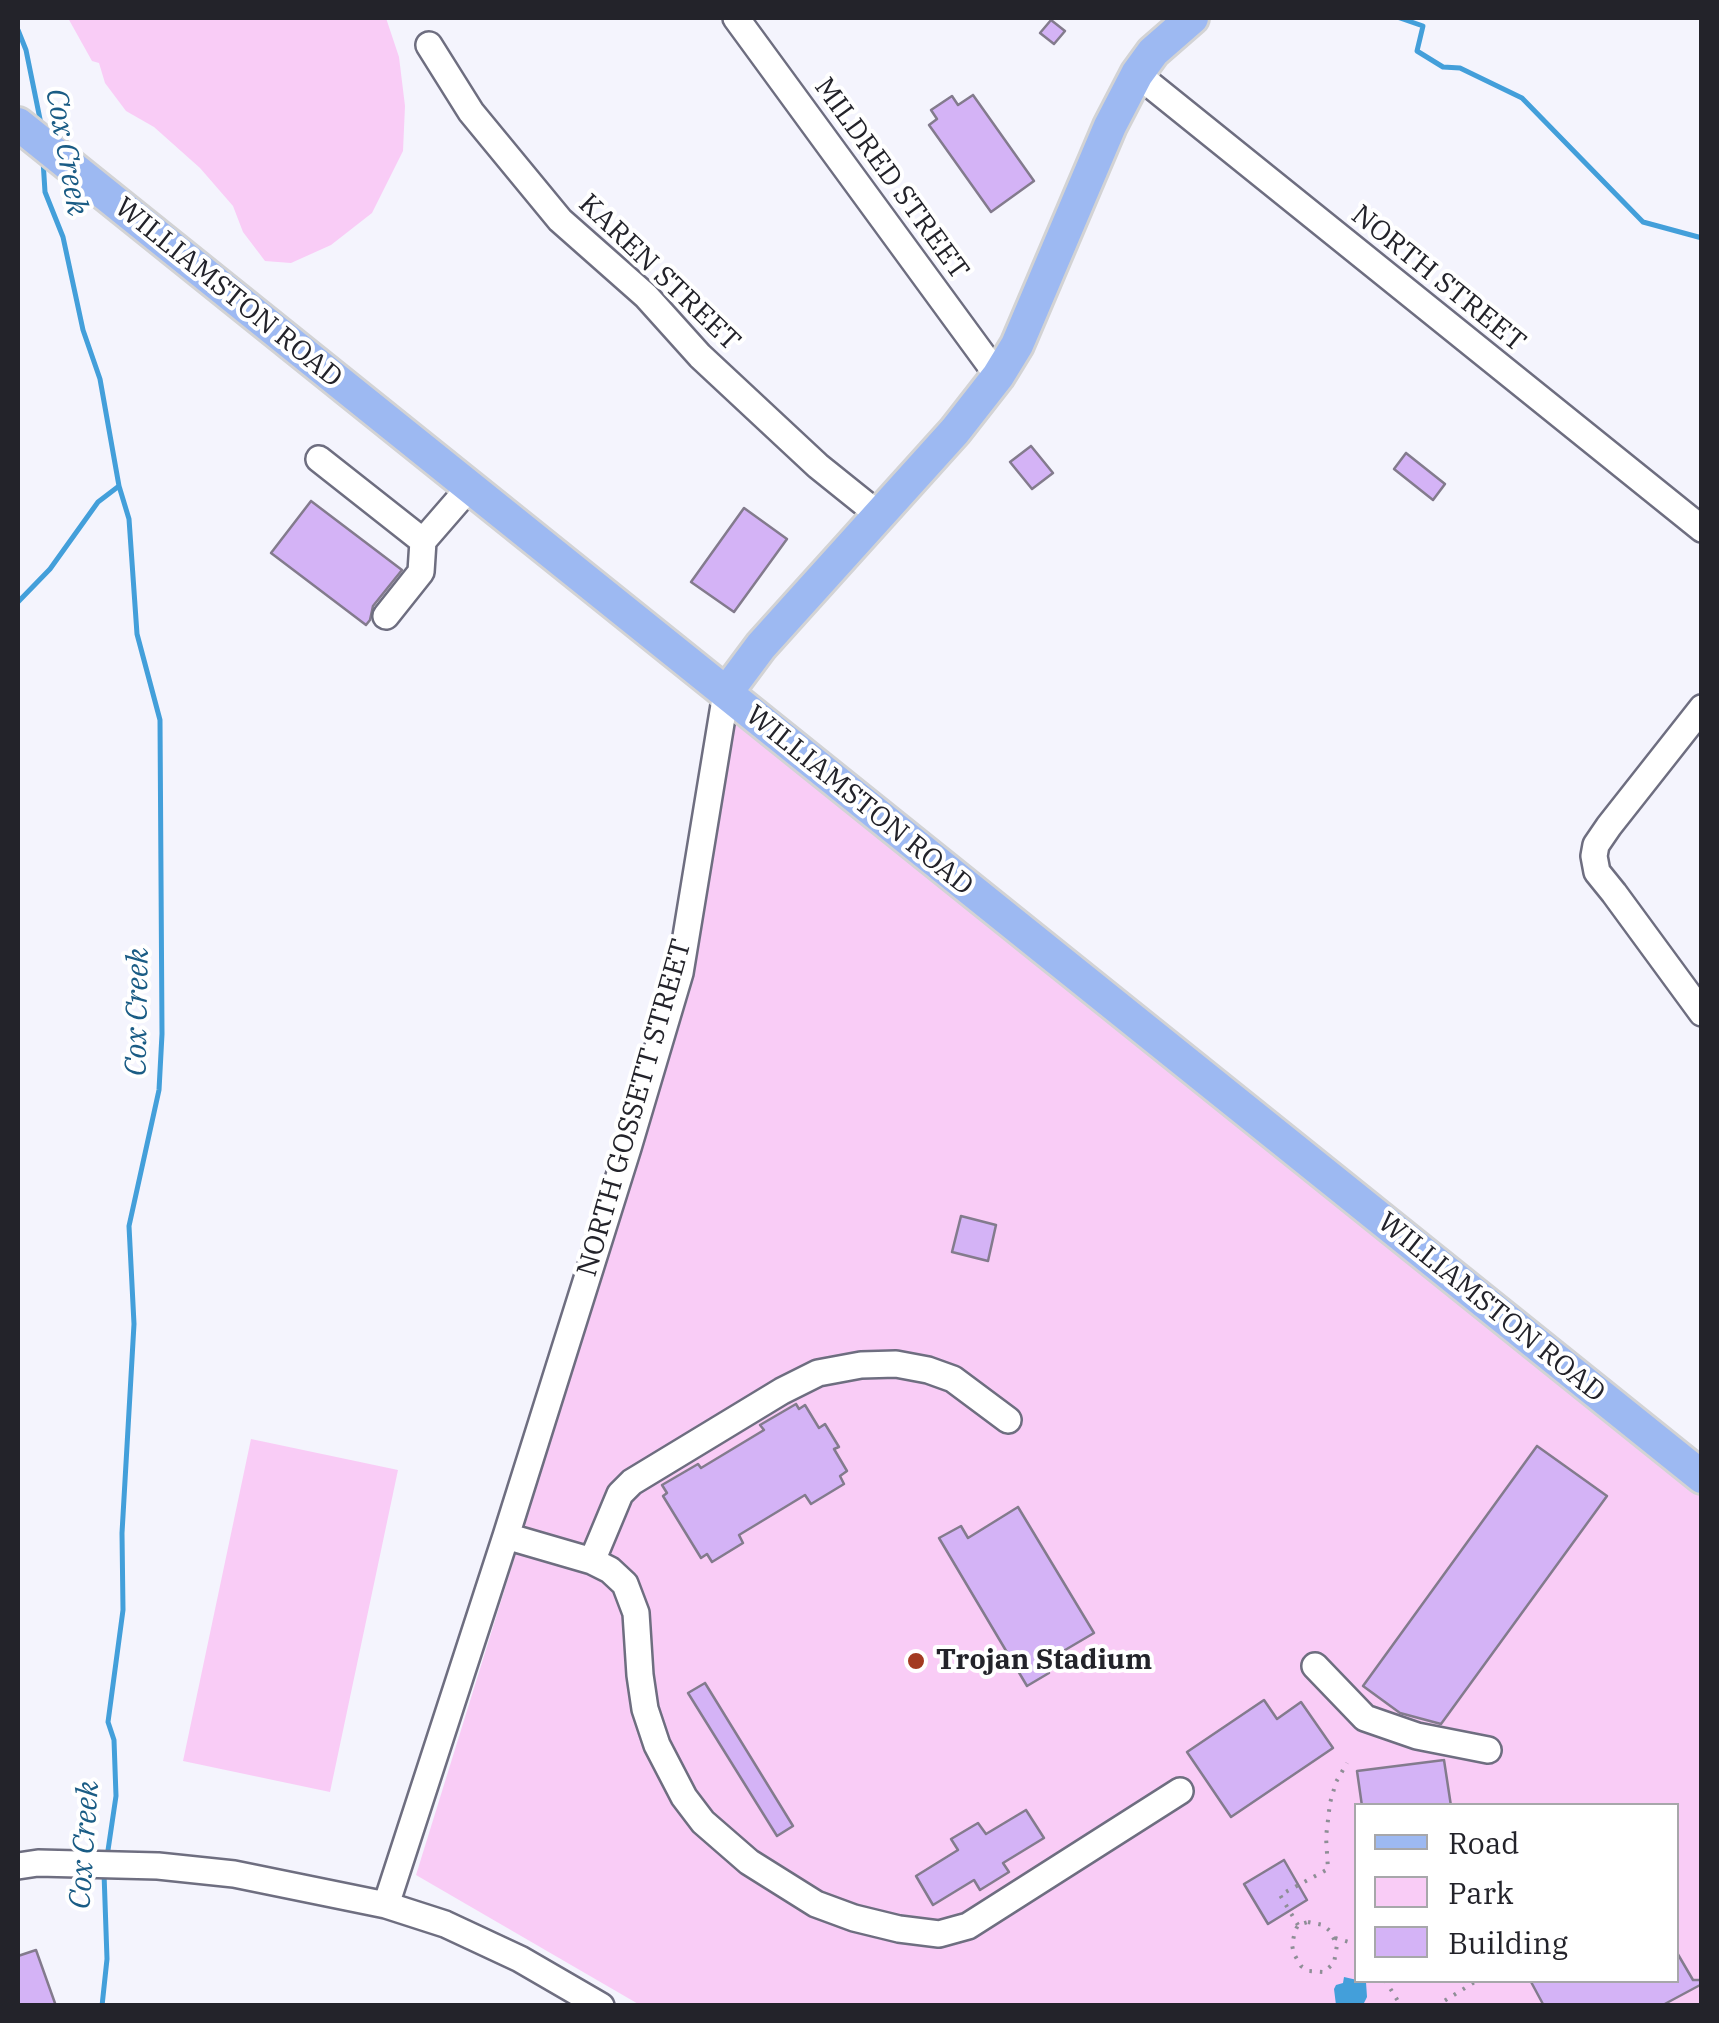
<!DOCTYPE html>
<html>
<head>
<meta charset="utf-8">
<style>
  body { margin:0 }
  #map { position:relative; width:1719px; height:2023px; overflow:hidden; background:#f4f4fd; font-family:"IBM Plex Serif",serif }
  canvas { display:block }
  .frame { position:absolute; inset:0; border:20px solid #23232a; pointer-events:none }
  .legend { position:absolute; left:1354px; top:1803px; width:325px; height:180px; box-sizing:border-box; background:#fff; border:2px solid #a7a7aa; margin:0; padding:12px 18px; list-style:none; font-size:30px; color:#23232a }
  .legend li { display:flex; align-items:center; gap:20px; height:50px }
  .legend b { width:50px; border:2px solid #a7a7aa }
</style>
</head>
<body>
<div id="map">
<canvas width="1719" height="2023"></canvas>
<div class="frame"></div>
<ul class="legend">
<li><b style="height:12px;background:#9db9f2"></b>Road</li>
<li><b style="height:28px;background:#f9ccf6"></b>Park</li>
<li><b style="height:28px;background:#d4b3f6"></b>Building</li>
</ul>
</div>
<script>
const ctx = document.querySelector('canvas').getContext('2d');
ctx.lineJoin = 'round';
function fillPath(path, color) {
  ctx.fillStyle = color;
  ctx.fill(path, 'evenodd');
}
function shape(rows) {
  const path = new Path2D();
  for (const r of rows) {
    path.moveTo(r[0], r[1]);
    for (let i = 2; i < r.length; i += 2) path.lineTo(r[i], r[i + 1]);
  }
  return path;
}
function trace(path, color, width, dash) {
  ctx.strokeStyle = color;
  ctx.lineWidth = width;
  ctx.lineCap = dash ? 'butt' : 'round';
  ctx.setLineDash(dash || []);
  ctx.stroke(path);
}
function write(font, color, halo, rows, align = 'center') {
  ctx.font = font + ' "IBM Plex Serif",serif';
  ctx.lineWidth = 8;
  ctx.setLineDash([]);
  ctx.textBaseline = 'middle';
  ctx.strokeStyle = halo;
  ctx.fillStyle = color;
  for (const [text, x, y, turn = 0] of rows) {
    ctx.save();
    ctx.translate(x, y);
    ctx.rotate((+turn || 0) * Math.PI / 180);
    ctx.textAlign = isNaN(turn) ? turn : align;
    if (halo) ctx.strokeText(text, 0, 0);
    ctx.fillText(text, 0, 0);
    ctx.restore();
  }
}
const green = shape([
  [68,18,386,18,399,57,405,106,403,151,372,213,331,245,291,263,265,261,243,232,233,206,200,168,154,127,126,111,105,83,99,63,92,61],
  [726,693,1701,1477,1701,2005,640,2005,416,1875,690,992],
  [1356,1806,1676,1806,1676,1980,1356,1980],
  [251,1439,398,1470,330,1792,183,1761]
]);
const water = shape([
  [1344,1977,1366,1982,1367,1997,1363,2005,1336,2005,1334,1989,1336,1985,1343,1983]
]);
const stream = shape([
  [1400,18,1423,26,1417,51,1443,67,1460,68,1522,98,1643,222,1702,238],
  [18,30,26,50,41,124],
  [43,160,45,192,63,237,83,330,100,379,119,486,129,519,137,634,160,720,162,1034,159,1090,129,1226,134,1324,122,1533,123,1610,108,1722,114,1740,116,1796,107,1857],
  [18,602,50,569,98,502,119,486],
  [102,2006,107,1959,104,1873]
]);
const building = shape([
  [1051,20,1065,31,1054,44,1040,33,1051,20],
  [973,95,1034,181,991,212,929,125,937,119,931,110,952,96,958,105,973,95],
  [1031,446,1053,473,1032,489,1010,462,1031,446],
  [1406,453,1445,484,1433,500,1394,469,1406,453],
  [311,501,402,570,373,606,370,620,366,625,271,553,311,501],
  [744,508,787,539,734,612,691,582,744,508],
  [961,1216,996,1225,988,1261,952,1252,961,1216],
  [796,1404,799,1409,805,1405,819,1428,825,1424,839,1447,834,1449,847,1471,840,1476,844,1484,811,1504,805,1495,739,1535,743,1543,712,1562,707,1554,701,1558,663,1496,667,1493,662,1485,698,1464,701,1468,764,1430,760,1425,796,1404],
  [1537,1446,1607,1496,1441,1724,1400,1713,1363,1686,1537,1446],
  [1018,1507,1094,1633,1043,1663,1049,1673,1027,1686,939,1538,961,1526,968,1538,1018,1507],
  [705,1683,793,1826,777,1836,688,1693,705,1683],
  [1264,1700,1277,1719,1301,1702,1333,1748,1231,1817,1187,1752,1264,1700],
  [1444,1760,1451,1806,1362,1806,1357,1771,1444,1760],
  [1026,1810,1044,1838,1003,1863,1009,1872,980,1890,974,1880,933,1905,916,1876,958,1850,951,1839,978,1823,986,1834,1026,1810],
  [1284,1860,1307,1900,1268,1924,1244,1884,1284,1860],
  [36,1950,56,2006,18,2006,18,1956,36,1950],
  [1676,1951,1693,1980,1702,1980,1702,1984,1661,2006,1544,2006,1530,1980,1676,1980,1676,1951]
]);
const path = shape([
  [1308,1922,1323,1925,1330,1931,1337,1945,1334,1963,1324,1972,1309,1971,1301,1966,1294,1954,1292,1945,1295,1931,1298,1925,1308,1922],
  [1298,1925,1280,1895,1328,1869,1326,1837,1330,1803,1336,1782,1347,1763],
  [1335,1938,1356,1944],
  [1385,1980,1401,2006],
  [1436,2006,1478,1980]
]);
const minor = shape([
  [736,18,998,376],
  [429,45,471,112,560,220,646,296,700,356,818,466,879,515],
  [1137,74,1702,529],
  [319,459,423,541,469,488],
  [386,616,421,572,423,541],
  [1702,708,1609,826,1596,845,1594,856,1597,872,1614,893,1702,1013],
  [1008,1420,953,1379,928,1370,896,1364,861,1365,818,1373,782,1391,632,1482,620,1494,592,1561,610,1570,625,1584,636,1613,640,1675,645,1709,657,1745,684,1797,703,1822,749,1862,816,1904,854,1918,899,1929,939,1934,968,1926,1180,1791],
  [506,1536,592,1561],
  [1315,1666,1365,1718,1417,1736,1488,1750],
  [18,1866,38,1863,158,1866,234,1874,386,1905,445,1924,520,1959,601,2006],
  [386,1905,506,1536,628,1148,680,973,726,693]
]);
const major = shape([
  [18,124,1702,1477],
  [726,693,761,646,955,431,998,376,1017,345,1110,126,1137,74,1153,52,1192,18]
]);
const markers = [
  [916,1661,10,"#a33a21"]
];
const streetNames = [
  ["MILDRED STREET",891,179,54],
  ["KAREN STREET",659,273,44],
  ["NORTH STREET",1438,279,39],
  ["WILLIAMSTON ROAD",228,293,39],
  ["WILLIAMSTON ROAD",859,801,39],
  ["NORTH GOSSETT STREET",635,1108,-74],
  ["WILLIAMSTON ROAD",1491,1308,39]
];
const poiNames = [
  ["Trojan Stadium",936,1661]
];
const waterNames = [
  ["Cox Creek",66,152,80],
  ["Cox Creek",138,1012,-89],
  ["Cox Creek",85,1845,-86]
];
fillPath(green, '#f9ccf6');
fillPath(water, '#439fda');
trace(stream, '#439fda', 5);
fillPath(building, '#d4b3f6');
trace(building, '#837b8d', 2.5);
trace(minor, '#6e6e80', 30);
trace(major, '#d3d3d4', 38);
trace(path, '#8e8e96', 4, [2.5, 8]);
trace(minor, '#fff', 25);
trace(major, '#9db9f2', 32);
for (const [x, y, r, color] of markers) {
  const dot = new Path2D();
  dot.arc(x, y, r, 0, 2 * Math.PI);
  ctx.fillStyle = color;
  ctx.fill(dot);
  trace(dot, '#fff', 4);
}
write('28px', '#23232a', '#fff', streetNames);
write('bold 28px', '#23232a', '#fff', poiNames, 'left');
write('italic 30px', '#1a5c85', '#fff', waterNames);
</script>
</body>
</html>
